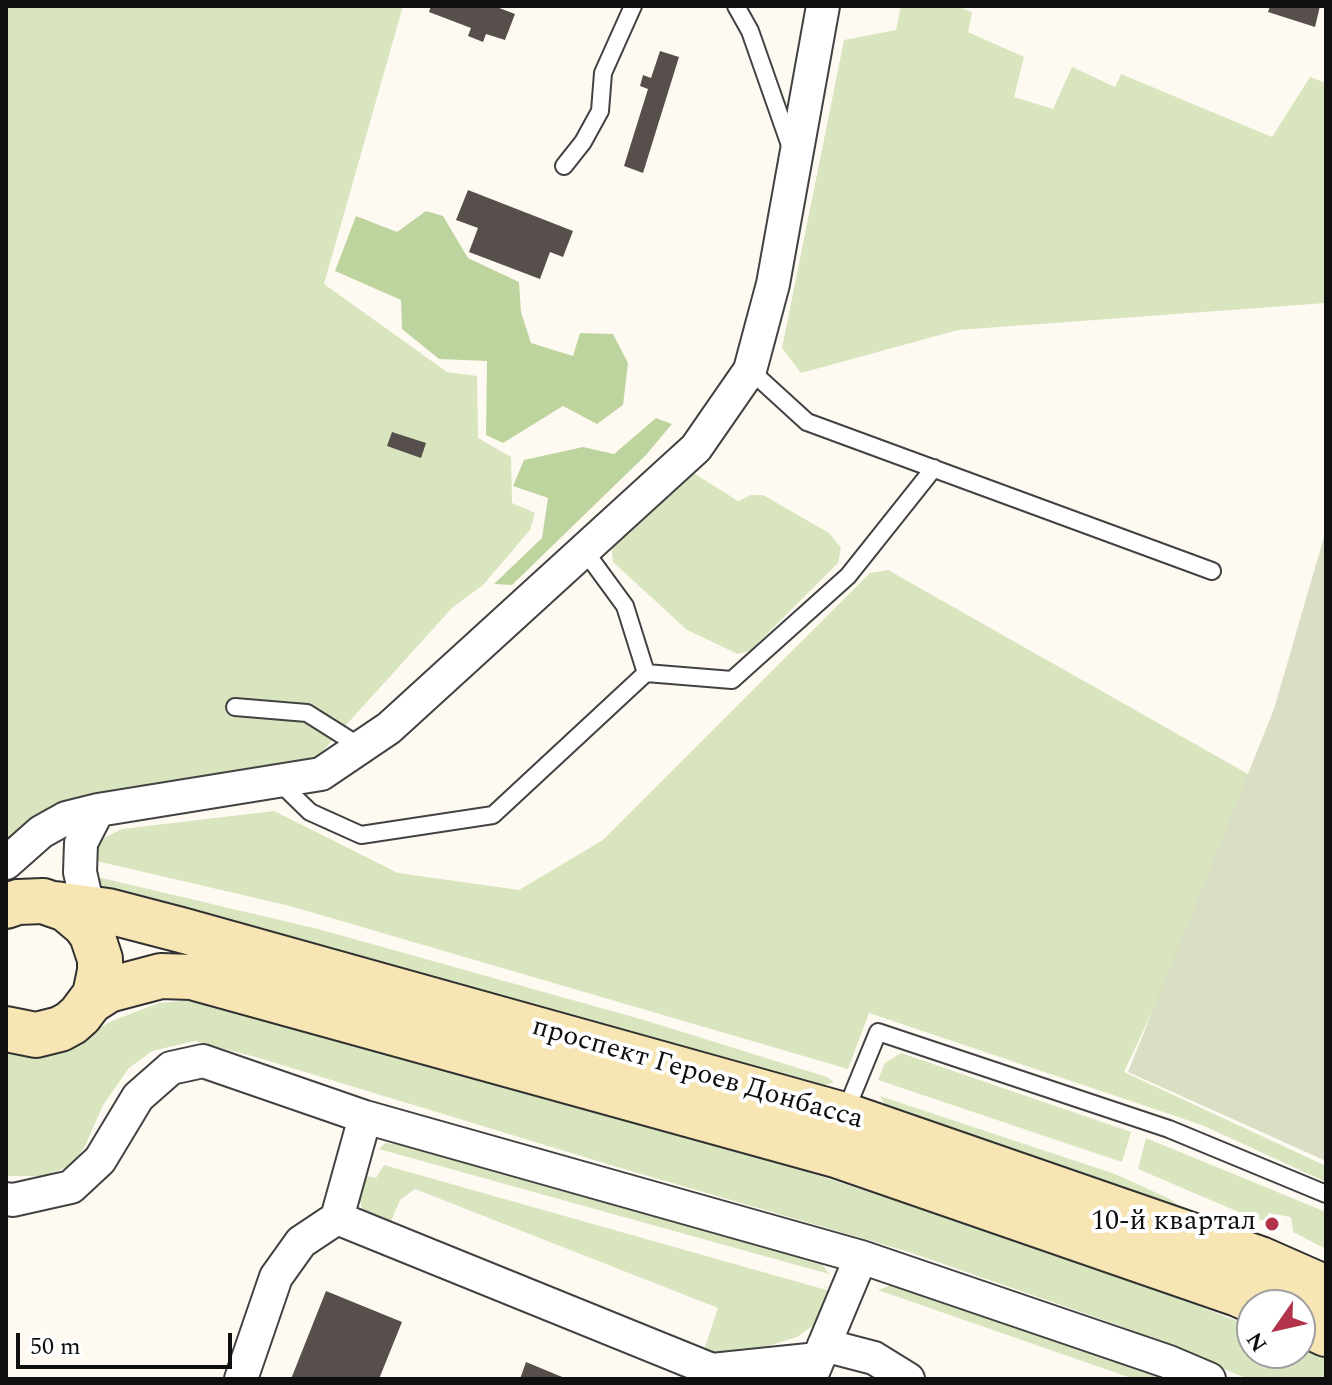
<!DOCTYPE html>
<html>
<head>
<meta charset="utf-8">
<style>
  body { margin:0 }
  #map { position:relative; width:1332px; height:1385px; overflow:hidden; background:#fefaf2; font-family:Spectral,serif }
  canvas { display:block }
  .frame { position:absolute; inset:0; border:8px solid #0f0f0f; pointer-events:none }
  .north { position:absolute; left:1236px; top:1289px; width:80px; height:80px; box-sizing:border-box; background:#fff; border:2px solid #9f9f9f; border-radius:50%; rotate:236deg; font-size:22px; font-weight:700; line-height:32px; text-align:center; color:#0f0f0f }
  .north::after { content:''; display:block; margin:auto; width:28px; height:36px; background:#b1344b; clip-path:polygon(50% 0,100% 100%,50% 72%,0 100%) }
  .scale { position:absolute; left:16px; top:1333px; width:216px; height:36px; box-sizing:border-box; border:4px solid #0f0f0f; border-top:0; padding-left:10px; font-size:24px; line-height:28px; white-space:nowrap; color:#0f0f0f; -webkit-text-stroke:6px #fff; paint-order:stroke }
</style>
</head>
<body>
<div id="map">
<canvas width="1332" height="1385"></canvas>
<div class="frame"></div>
<div class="north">N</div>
<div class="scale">50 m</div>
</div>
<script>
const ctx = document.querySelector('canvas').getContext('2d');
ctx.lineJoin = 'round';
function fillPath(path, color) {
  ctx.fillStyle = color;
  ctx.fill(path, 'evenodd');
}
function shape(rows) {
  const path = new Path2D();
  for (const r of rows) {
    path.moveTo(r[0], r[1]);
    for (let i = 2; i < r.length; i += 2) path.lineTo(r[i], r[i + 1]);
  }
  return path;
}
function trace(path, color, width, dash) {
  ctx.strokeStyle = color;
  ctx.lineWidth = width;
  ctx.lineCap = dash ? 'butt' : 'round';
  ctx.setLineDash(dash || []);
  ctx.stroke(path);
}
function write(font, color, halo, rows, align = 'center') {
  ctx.font = font + ' Spectral,serif';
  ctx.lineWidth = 8;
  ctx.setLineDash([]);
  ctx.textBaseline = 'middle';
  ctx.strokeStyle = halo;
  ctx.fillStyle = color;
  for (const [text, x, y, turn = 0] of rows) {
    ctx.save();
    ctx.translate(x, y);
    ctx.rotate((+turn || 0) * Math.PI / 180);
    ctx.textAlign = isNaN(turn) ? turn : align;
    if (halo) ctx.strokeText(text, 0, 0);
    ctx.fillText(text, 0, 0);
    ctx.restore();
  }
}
const green = shape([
  [6,6,403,6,324,284,447,372,477,376,478,438,511,457,512,503,535,513,530,530,483,585,452,608,318,756,56,807,6,853],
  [901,6,956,6,972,12,968,32,1024,57,1014,97,1053,109,1072,67,1115,87,1121,74,1272,137,1310,77,1326,83,1326,303,958,330,801,373,782,348,844,40,896,30],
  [695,474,738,501,751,495,763,495,829,533,841,548,838,563,750,651,738,654,687,630,613,562,611,541,677,475],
  [888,570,1248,774,1202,905,1124,1072,1326,1166,1326,1182,1202,1125,869,1013,848,1069,290,906,92,860,102,839,122,829,274,811,398,873,519,890,603,840,870,573],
  [93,876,318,929,644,1020,827,1077,834,1082,812,1089,105,892],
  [194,1000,765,1158,1096,1266,1252,1327,1252,1353,1300,1353,1300,1346,1326,1357,1326,1379,1248,1379,1118,1325,909,1252,614,1166,259,1058,195,1041,152,1051,129,1068,103,1105,86,1144,73,1165,43,1176,6,1176,6,1051,59,1050,112,1021,159,1003],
  [901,1053,1131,1132,1122,1162,878,1080,885,1063],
  [880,1096,1115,1174,1170,1199,1186,1212,890,1115],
  [1146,1138,1326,1212,1326,1249,1293,1232,1291,1217,1269,1213,1266,1221,1248,1216,1138,1169],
  [385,1143,418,1147,819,1259,829,1274,379,1149],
  [384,1165,830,1291,824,1318,797,1337,727,1359,704,1350,718,1308,415,1189,400,1200,389,1226,363,1213,359,1196,363,1175,376,1178],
  [894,1284,1144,1370,1166,1379,1134,1379,878,1290]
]);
const forest = shape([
  [426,211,443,216,468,258,519,282,521,312,531,343,573,356,580,333,613,334,628,363,623,405,597,424,563,406,503,443,486,435,487,361,439,359,402,329,401,300,335,271,356,216,397,232],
  [656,418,672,424,646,455,512,585,494,584,542,538,548,498,513,486,524,460,583,447,614,454]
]);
const cemetery = shape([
  [1326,530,1326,1161,1128,1072,1274,709]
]);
const building = shape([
  [431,6,494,6,515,14,505,40,486,34,483,42,468,36,471,28,429,12],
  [1270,6,1320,6,1315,27,1268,12],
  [660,51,679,57,643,173,624,166,648,89,640,86,643,75,651,78],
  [468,190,573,231,563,257,550,252,540,279,469,252,478,228,456,220],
  [392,432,426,443,421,458,387,446],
  [326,1291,402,1322,379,1379,291,1379],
  [526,1362,567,1379,520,1379]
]);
const lane = shape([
  [736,6,750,31,791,148],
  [564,166,583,142,600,111,603,73,633,6],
  [750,370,807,422,1212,571],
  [584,550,625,606,646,673],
  [235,707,307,713,361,747],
  [278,781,310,812,361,835,493,815,646,673,732,680,848,576,934,468],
  [844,1115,878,1032,1169,1129,1326,1194]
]);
const street = shape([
  [6,863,41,832,66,818,98,810,321,774,389,728,696,448,750,370,773,284,823,6],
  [93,929,80,872,81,843,98,810],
  [365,1117,337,1218,712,1370],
  [6,1199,13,1200,71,1187,100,1160,138,1097,171,1068,203,1061,365,1117,861,1257,1169,1362,1209,1379],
  [824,1345,874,1358,908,1379],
  [241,1379,276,1277,301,1242,337,1218],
  [709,1379,712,1370,818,1359],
  [810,1379,861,1257]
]);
const secondary = shape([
  [55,904,108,911,181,930,844,1115,1260,1259,1326,1288],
  [6,906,18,902,43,901,66,909,85,925,92,935,100,959,100,971,95,995,80,1015,71,1023,60,1029,36,1035,6,1029],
  [91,1001,108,990,161,976,192,977,836,1155,1238,1294,1262,1305],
  [1300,1322,1326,1334]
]);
const markers = [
  [1272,1224,8,"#b1344b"]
];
const streetNames = [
  ["проспект Героев Донбасса",697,1075,16]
];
const poiNames = [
  ["10-й квартал",1256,1224]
];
fillPath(green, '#d8e5be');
fillPath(forest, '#bed49f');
fillPath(cemetery, '#d9dec4');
fillPath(building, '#564f4c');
trace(lane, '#424242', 20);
trace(street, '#424242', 36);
trace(secondary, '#313131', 48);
trace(lane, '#fff', 16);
trace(street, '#fff', 32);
trace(secondary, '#f7e6b3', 44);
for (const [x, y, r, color] of markers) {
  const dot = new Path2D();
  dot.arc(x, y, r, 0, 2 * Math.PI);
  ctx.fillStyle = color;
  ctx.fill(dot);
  trace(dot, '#fff', 3);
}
write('28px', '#0f0f0f', '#fff', streetNames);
write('28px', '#0f0f0f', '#fff', poiNames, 'right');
</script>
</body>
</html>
